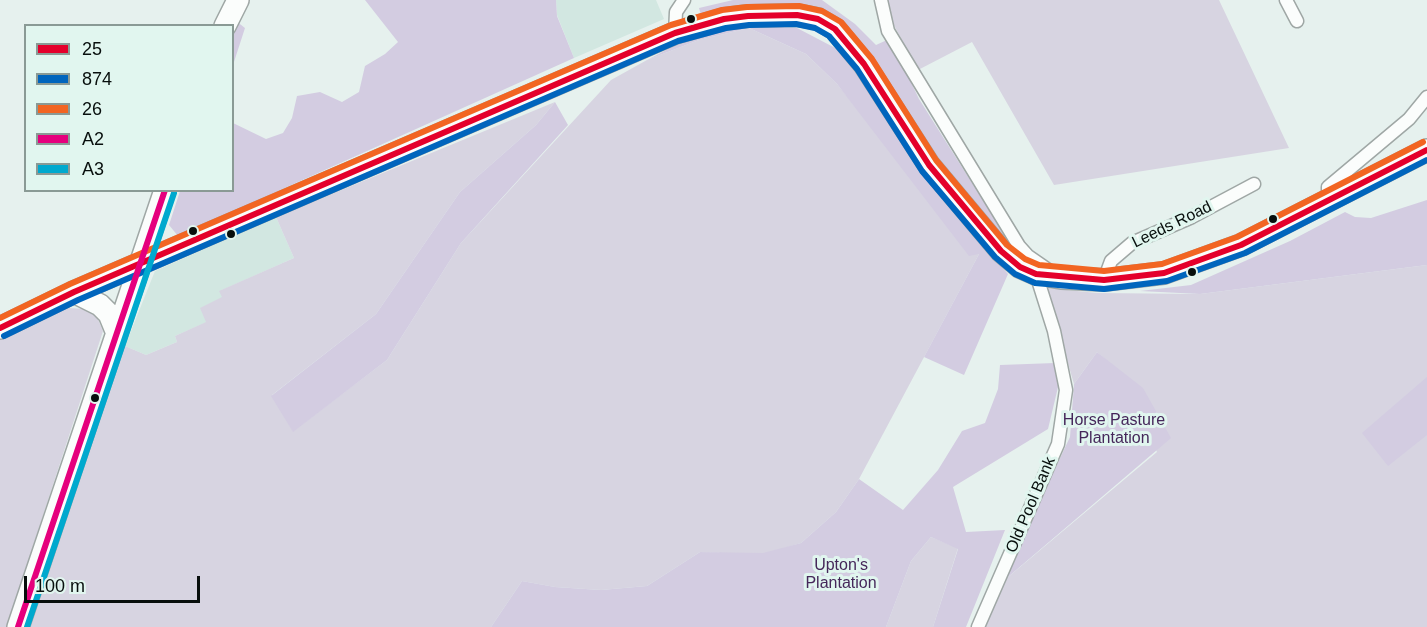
<!DOCTYPE html>
<html>
<head>
<meta charset="utf-8">
<style>
  body { margin:0 }
  #map { position:relative; width:1427px; height:627px; overflow:hidden; background:#e6f1ee; font-family:Arial,sans-serif }
  canvas { display:block }
  .legend { position:absolute; left:24px; top:24px; width:210px; height:168px; box-sizing:border-box; background:#e1f6ef; border:2px solid #8a9a95; margin:0; padding:8px 10px; list-style:none; font-size:18px; color:#080f0d }
  .legend li { display:flex; align-items:center; gap:12px; height:30px }
  .legend b { width:30px; border:2px solid #8a9a95 }
  .scale { position:absolute; left:24px; top:576px; width:176px; height:27px; box-sizing:border-box; border:3px solid #080f0d; border-top:0; padding-left:8px; font-size:18px; line-height:21px; white-space:nowrap; color:#080f0d; -webkit-text-stroke:4px #e1f6ef; paint-order:stroke }
</style>
</head>
<body>
<div id="map">
<canvas width="1427" height="627"></canvas>
<ul class="legend">
<li><b style="height:8px;background:#e4002b"></b>25</li>
<li><b style="height:8px;background:#0065bd"></b>874</li>
<li><b style="height:8px;background:#f26522"></b>26</li>
<li><b style="height:8px;background:#e5007d"></b>A2</li>
<li><b style="height:8px;background:#00a9ce"></b>A3</li>
</ul>
<div class="scale">100 m</div>
</div>
<script>
const ctx = document.querySelector('canvas').getContext('2d');
ctx.lineJoin = 'round';
function fillPath(path, color) {
  ctx.fillStyle = color;
  ctx.fill(path, 'evenodd');
}
function shape(rows) {
  const path = new Path2D();
  for (const r of rows) {
    path.moveTo(r[0], r[1]);
    for (let i = 2; i < r.length; i += 2) path.lineTo(r[i], r[i + 1]);
  }
  return path;
}
function trace(path, color, width, dash) {
  ctx.strokeStyle = color;
  ctx.lineWidth = width;
  ctx.lineCap = dash ? 'butt' : 'round';
  ctx.setLineDash(dash || []);
  ctx.stroke(path);
}
function write(font, color, halo, rows, align = 'center') {
  ctx.font = font + ' Arial,sans-serif';
  ctx.lineWidth = 6;
  ctx.setLineDash([]);
  ctx.textBaseline = 'middle';
  ctx.strokeStyle = halo;
  ctx.fillStyle = color;
  for (const [text, x, y, turn = 0] of rows) {
    ctx.save();
    ctx.translate(x, y);
    ctx.rotate((+turn || 0) * Math.PI / 180);
    ctx.textAlign = isNaN(turn) ? turn : align;
    if (halo) ctx.strokeText(text, 0, 0);
    ctx.fillText(text, 0, 0);
    ctx.restore();
  }
}
const built = shape([
  [556,0,656,0,664,19,574,58,557,15],
  [276,217,294,258,220,291,223,297,207,322,175,336,177,342,146,355,125,346,155,271]
]);
const green = shape([
  [886,0,1219,0,1289,148,1054,185,972,42,918,70,889,16],
  [749,28,806,54,837,84,979,254,859,479,836,512,801,543,762,555,700,552,647,586,601,590,555,587,522,581,491,627,28,627,125,346,146,355,177,342,175,336,206,322,200,308,222,297,219,291,294,258,276,217,555,102,536,125,460,192,376,314,272,395,293,431,387,360,461,243,611,80,647,60,699,40],
  [1427,265,1427,627,985,627,1001,583,1157,452,1116,369,1097,352,1074,384,1046,288,1097,293,1200,294],
  [68,308,87,309,97,317,103,331,13,608,7,627,0,627,0,338],
  [931,537,958,548,933,627,886,627,911,561]
]);
const forest = shape([
  [365,0,556,0,557,16,574,58,178,236,169,225,180,191,232,190,233,123,266,139,283,133,292,118,297,96,320,92,342,102,359,92,365,66,385,54,398,42],
  [733,0,822,0,855,24,876,45,887,40,896,51,919,99,1013,248,1009,251,932,156,842,27,702,19,699,8],
  [236,21,245,28,233,65,233,31],
  [739,24,797,28,841,51,974,236,1008,274,964,375,924,357,979,254,969,256,837,84,806,54,749,28,699,40,647,60,689,38],
  [555,102,568,125,461,243,387,360,293,432,271,396,376,314,460,192,536,125],
  [1427,200,1427,265,1200,294,1140,291,1191,285,1290,241,1345,212,1355,217,1371,218],
  [1097,352,1143,388,1171,438,1001,583,1070,437,1074,384],
  [1055,363,1059,383,1048,429,953,487,966,532,1005,530,966,627,933,627,958,549,931,537,911,561,886,627,491,627,522,581,555,587,601,590,647,586,700,552,763,553,801,543,836,512,859,479,903,510,938,470,962,431,985,423,998,389,1000,365],
  [1427,377,1427,435,1388,466,1362,433]
]);
const street = shape([
  [881,0,888,31,1019,246,1028,256,1054,274],
  [1286,0,1297,21],
  [675,33,676,12,684,0],
  [1328,202,1328,187,1409,119,1427,97],
  [1104,280,1111,261,1132,243,1192,217,1254,184],
  [978,627,1058,444,1066,390,1054,331,1036,274]
]);
const highway = shape([
  [225,26,238,0],
  [74,292,100,305,109,314,116,331],
  [0,328,74,292,675,33,724,19,748,16,797,15,818,19,835,29,864,64,929,165,1001,251,1020,267,1036,274,1061,278,1104,280,1164,273,1241,245,1427,150],
  [18,627,165,190]
]);
const bus1 = shape([
  [0,328,74,292,675,33,724,19,748,16,797,15,818,19,835,29,864,64,929,165,1001,251,1020,267,1036,274,1104,280,1164,273,1241,245,1427,150]
]);
const bus2 = shape([
  [4,336,78,300,678,41,726,28,749,25,796,24,815,28,829,36,857,69,922,171,995,257,1015,274,1035,283,1104,289,1167,281,1245,253,1427,160]
]);
const bus3 = shape([
  [0,318,70,284,671,25,722,10,747,7,799,6,822,11,841,22,872,59,936,160,1007,245,1025,259,1039,265,1104,271,1162,264,1237,237,1423,142]
]);
const bus4 = shape([
  [18,627,165,190]
]);
const bus5 = shape([
  [27,627,174,193]
]);
const markers = [
  [691,19,5,"#080f0d"],
  [1273,219,5,"#080f0d"],
  [193,231,5,"#080f0d"],
  [231,234,5,"#080f0d"],
  [1192,272,5,"#080f0d"],
  [95,398,5,"#080f0d"]
];
const streetNames = [
  ["Leeds Road",1172,225,-26],
  ["Old Pool Bank",1031,505,-67]
];
const parkNames = [
  ["Horse Pasture",1114,421],
  ["Plantation",1114,439],
  ["Upton's",841,566],
  ["Plantation",841,584]
];
fillPath(built, '#d2e7e1');
fillPath(green, '#d7d4e1');
fillPath(forest, '#d3cce1');
trace(street, '#9fa7a5', 15);
trace(highway, '#9fa7a5', 24);
trace(street, '#fbfdfc', 12);
trace(highway, '#fbfdfc', 21);
trace(bus1, '#e4002b', 6);
trace(bus2, '#0065bd', 6);
trace(bus3, '#f26522', 6);
trace(bus4, '#e5007d', 6);
trace(bus5, '#00a9ce', 6);
for (const [x, y, r, color] of markers) {
  const dot = new Path2D();
  dot.arc(x, y, r, 0, 2 * Math.PI);
  ctx.fillStyle = color;
  ctx.fill(dot);
  trace(dot, '#e1f6ef', 2);
}
write('16px', '#080f0d', '#e1f6ef', streetNames);
write('16px', '#45275a', '#e1f6ef', parkNames);
</script>
</body>
</html>
